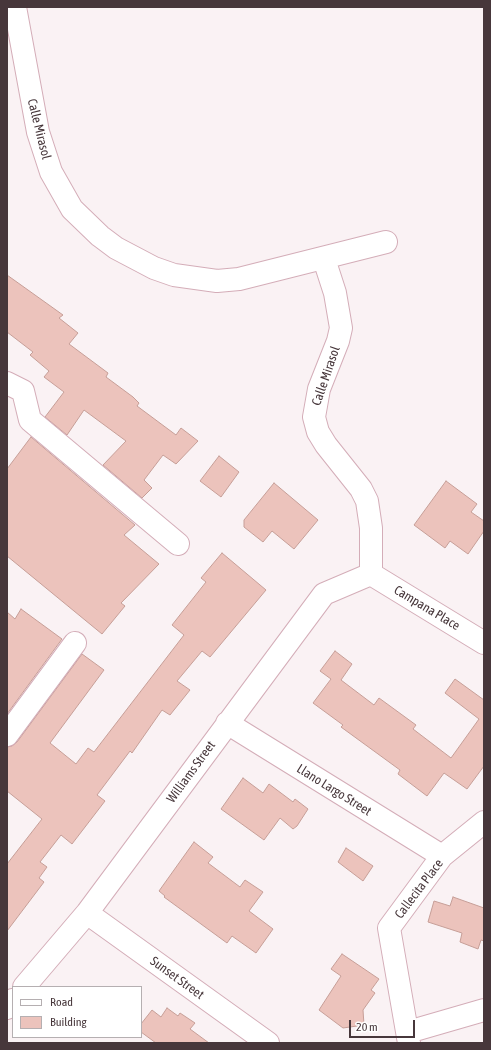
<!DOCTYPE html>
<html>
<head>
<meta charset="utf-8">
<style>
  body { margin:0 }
  #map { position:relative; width:491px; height:1050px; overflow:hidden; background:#faf2f4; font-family:"Asap Condensed",sans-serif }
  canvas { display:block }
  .frame { position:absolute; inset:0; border:8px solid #47373b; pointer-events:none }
  .legend { position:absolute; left:12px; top:986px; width:130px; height:52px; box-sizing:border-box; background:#fff; border:1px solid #b5afb1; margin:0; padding:5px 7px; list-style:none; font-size:12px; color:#47373b }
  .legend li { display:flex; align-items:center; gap:8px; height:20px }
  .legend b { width:20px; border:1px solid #b5afb1 }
  .scale { position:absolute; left:349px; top:1020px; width:66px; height:18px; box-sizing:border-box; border:2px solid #47373b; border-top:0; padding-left:5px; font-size:12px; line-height:14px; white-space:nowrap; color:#47373b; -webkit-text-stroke:3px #fff; paint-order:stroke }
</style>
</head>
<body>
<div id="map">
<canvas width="491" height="1050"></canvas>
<div class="frame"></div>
<ul class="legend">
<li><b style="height:5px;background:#fff"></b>Road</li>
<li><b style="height:11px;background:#ecc3bc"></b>Building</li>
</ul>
<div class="scale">20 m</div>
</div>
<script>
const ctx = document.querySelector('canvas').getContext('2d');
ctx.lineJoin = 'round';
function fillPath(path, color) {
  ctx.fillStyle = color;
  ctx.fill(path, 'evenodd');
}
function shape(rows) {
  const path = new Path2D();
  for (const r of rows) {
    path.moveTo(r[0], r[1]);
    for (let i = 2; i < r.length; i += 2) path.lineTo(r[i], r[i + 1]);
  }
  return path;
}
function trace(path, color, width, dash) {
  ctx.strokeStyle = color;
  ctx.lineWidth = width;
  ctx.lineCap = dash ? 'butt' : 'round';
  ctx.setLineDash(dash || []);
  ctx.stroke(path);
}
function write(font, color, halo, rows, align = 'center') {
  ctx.font = font + ' "Asap Condensed",sans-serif';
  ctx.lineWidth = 3;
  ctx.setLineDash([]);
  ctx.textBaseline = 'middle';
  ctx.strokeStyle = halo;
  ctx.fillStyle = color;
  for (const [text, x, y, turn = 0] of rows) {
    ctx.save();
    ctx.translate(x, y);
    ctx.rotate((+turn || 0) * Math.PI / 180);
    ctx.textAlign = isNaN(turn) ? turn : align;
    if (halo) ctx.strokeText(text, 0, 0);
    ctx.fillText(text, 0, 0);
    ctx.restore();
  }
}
const building = shape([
  [7,275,63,315,59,318,78,333,69,344,108,373,106,377,133,397,139,403,137,406,176,435,181,428,198,441,176,464,163,455,144,480,152,488,142,498,103,465,126,441,84,410,67,435,45,417,64,392,44,377,49,371,30,355,33,352,7,332,7,275],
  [31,437,135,525,124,535,159,564,121,603,125,606,102,634,7,556,7,469,31,437],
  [219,456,239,472,221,497,200,481,219,456],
  [446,481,477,504,471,512,484,521,484,531,468,554,450,541,445,548,414,525,446,481],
  [274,483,318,520,294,549,272,531,263,542,244,527,244,520,274,483],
  [222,553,266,590,210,657,202,651,177,681,190,690,170,715,162,710,132,753,130,751,97,795,105,801,72,844,61,835,40,862,47,867,39,878,44,882,7,931,7,864,42,819,7,791,7,747,12,746,17,742,82,654,104,670,50,743,76,764,88,748,94,752,184,635,172,625,206,582,201,578,222,553],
  [21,609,62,639,7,714,7,612,15,619,21,609],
  [335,651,352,664,341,680,374,705,379,698,416,725,413,729,451,758,479,719,445,693,455,679,484,700,484,766,467,789,444,773,427,796,398,774,400,770,341,727,343,725,313,703,331,679,320,671,335,651],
  [243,778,263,793,269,784,293,802,295,799,308,809,297,826,293,829,280,818,264,840,221,809,243,778],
  [194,842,213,857,208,863,240,887,245,880,263,892,249,911,273,929,256,953,232,936,227,943,164,897,165,896,159,891,194,842],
  [346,848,373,866,363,881,338,862,346,848],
  [453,897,484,908,484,941,481,940,478,949,460,942,462,933,428,922,434,901,450,906,453,897],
  [342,954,379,979,371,990,375,993,363,1010,364,1025,343,1028,319,1010,341,976,331,969,342,954],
  [167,1008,178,1016,180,1013,195,1023,190,1029,209,1043,156,1043,141,1032,141,1024,152,1010,161,1017,167,1008]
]);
const minor = shape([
  [15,7,38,132,51,172,72,209,100,236,116,248,154,268,174,275,217,281,239,279,386,242],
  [324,259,335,293,341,328,338,341,319,389,314,417,318,432,326,445,361,489,367,501,371,528,371,574],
  [7,383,23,391,30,420,178,544],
  [371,574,484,643],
  [227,723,442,856],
  [7,735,75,643],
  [87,913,268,1043],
  [24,987,87,913,324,594,371,574],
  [7,1008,13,1000],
  [408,1032,484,1010],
  [409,1043,389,928,442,856,484,822]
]);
const streetNames = [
  ["Calle Mirasol",39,129,76],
  ["Calle Mirasol",326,376,-71],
  ["Campana Place",427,608,31],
  ["Williams Street",191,772,-54],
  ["Llano Largo Street",334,790,32],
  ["Callecita Place",419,889,-53],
  ["Sunset Street",177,978,36]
];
fillPath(building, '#ecc3bc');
trace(building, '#c69e97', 1);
trace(minor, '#d4adb8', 24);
trace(minor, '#fff', 22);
write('13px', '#47373b', '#fff', streetNames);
</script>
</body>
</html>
